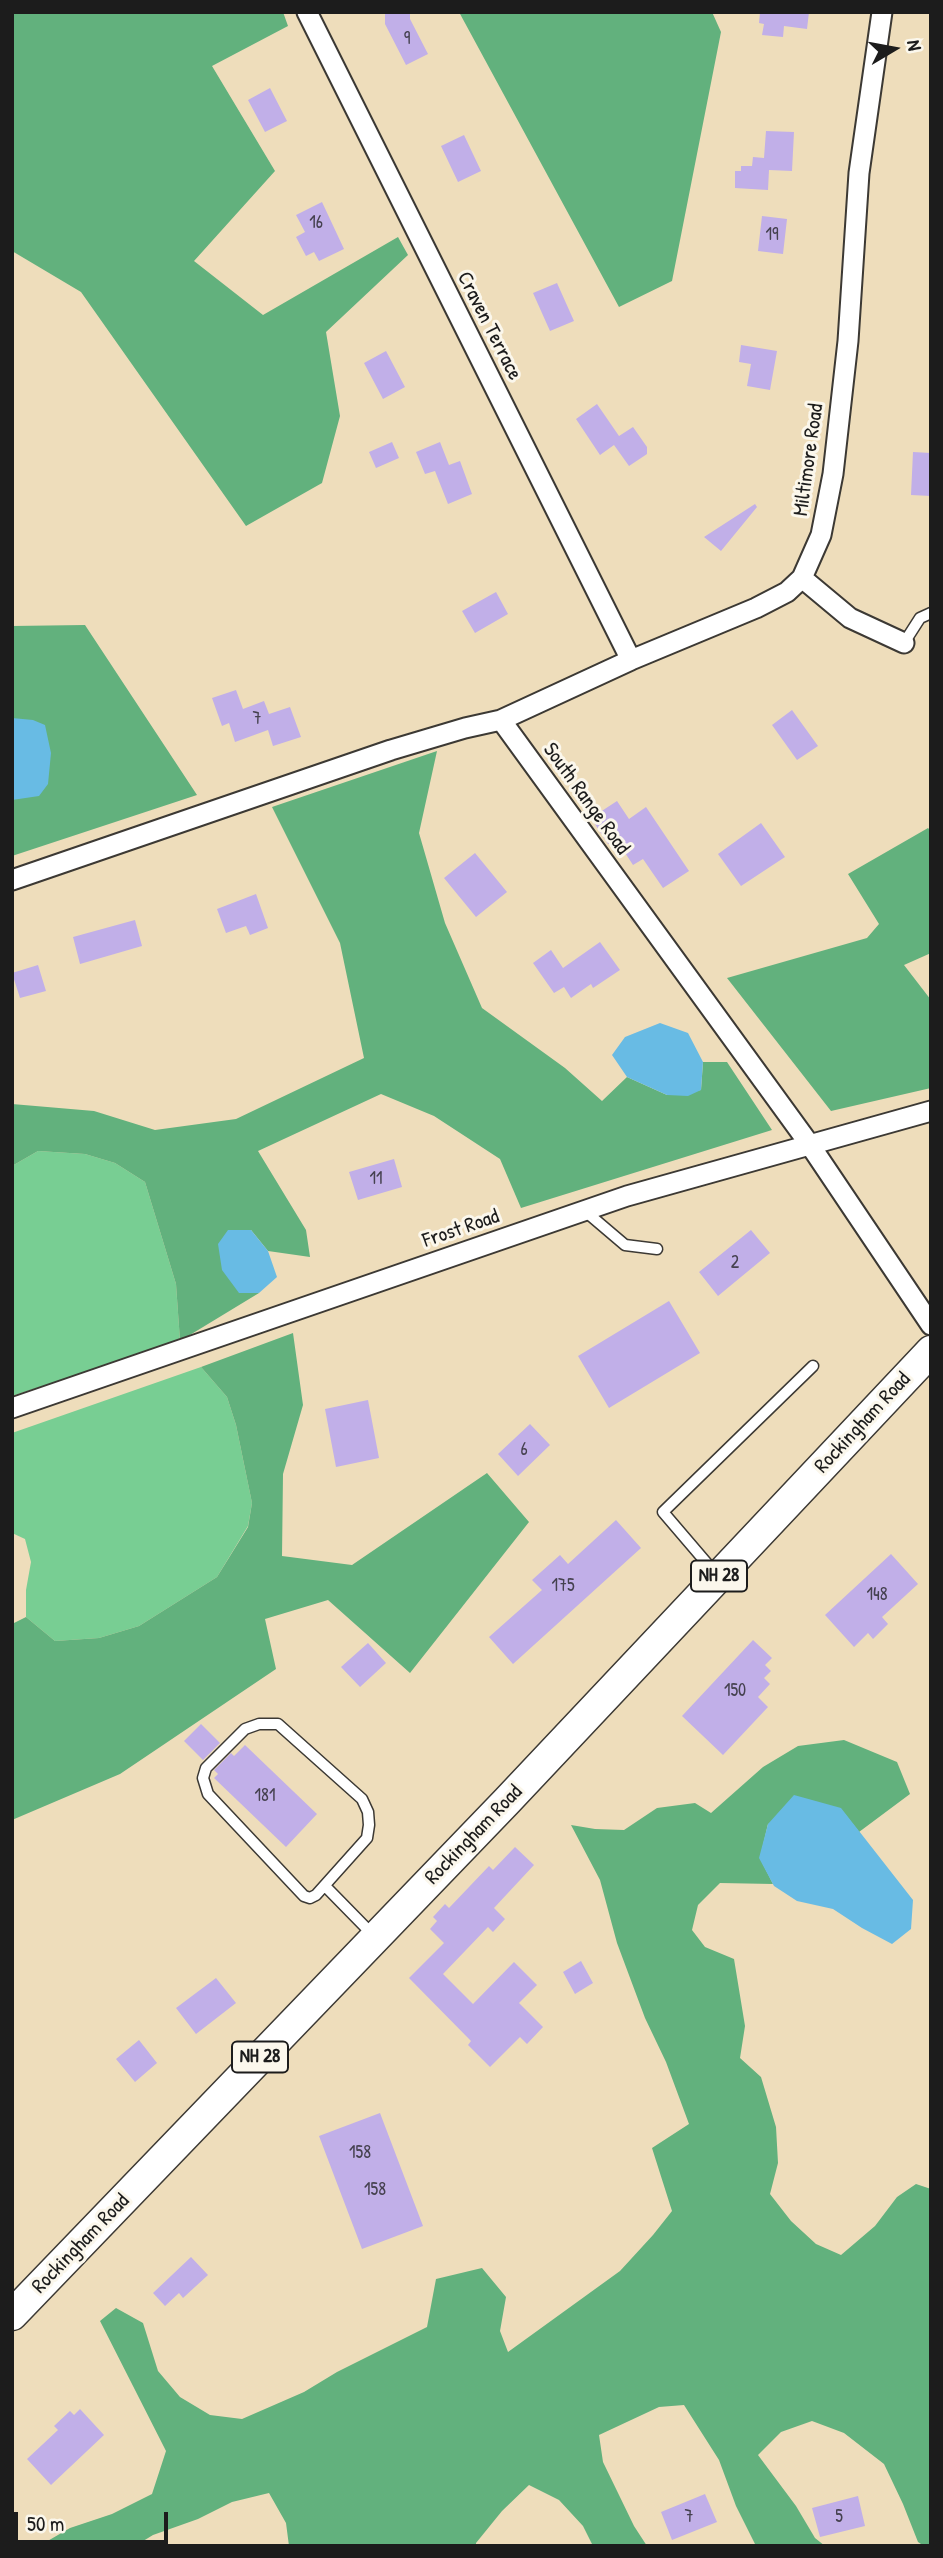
<!DOCTYPE html>
<html>
<head>
<meta charset="utf-8">
<style>
  body { margin:0 }
  #map { position:relative; width:943px; height:2558px; overflow:hidden; background:#edb; font-family:"Patrick Hand",sans-serif }
  canvas { display:block }
  .frame { position:absolute; inset:0; border:14px solid #1c1c1c; pointer-events:none }
  .north { position:absolute; left:859px; top:14px; width:70px; height:70px; -webkit-text-stroke:5px #fbf7ec; paint-order:stroke; rotate:80deg; font-size:19px; font-weight:700; line-height:28px; text-align:center; color:#1c1c1c }
  .north::after { content:''; display:block; margin:auto; width:24px; height:32px; background:#1c1c1c; clip-path:polygon(50% 0,100% 100%,50% 72%,0 100%) }
  .scale { position:absolute; left:14px; top:2512px; width:154px; height:32px; box-sizing:border-box; border:4px solid #1c1c1c; border-top:0; padding-left:9px; font-size:21px; line-height:24px; white-space:nowrap; color:#1c1c1c; -webkit-text-stroke:5px #fbf7ec; paint-order:stroke }
</style>
</head>
<body>
<div id="map">
<canvas width="943" height="2558"></canvas>
<div class="frame"></div>
<div class="north">N</div>
<div class="scale">50 m</div>
</div>
<script>
const ctx = document.querySelector('canvas').getContext('2d');
ctx.lineJoin = 'round';
function fillPath(path, color) {
  ctx.fillStyle = color;
  ctx.fill(path, 'evenodd');
}
function shape(rows) {
  const path = new Path2D();
  for (const r of rows) {
    path.moveTo(r[0], r[1]);
    for (let i = 2; i < r.length; i += 2) path.lineTo(r[i], r[i + 1]);
  }
  return path;
}
function trace(path, color, width, dash) {
  ctx.strokeStyle = color;
  ctx.lineWidth = width;
  ctx.lineCap = dash ? 'butt' : 'round';
  ctx.setLineDash(dash || []);
  ctx.stroke(path);
}
function write(font, color, halo, rows, align = 'center') {
  ctx.font = font + ' "Patrick Hand",sans-serif';
  ctx.lineWidth = 6;
  ctx.setLineDash([]);
  ctx.textBaseline = 'middle';
  ctx.strokeStyle = halo;
  ctx.fillStyle = color;
  for (const [text, x, y, turn = 0] of rows) {
    ctx.save();
    ctx.translate(x, y);
    ctx.rotate((+turn || 0) * Math.PI / 180);
    ctx.textAlign = isNaN(turn) ? turn : align;
    if (halo) ctx.strokeText(text, 0, 0);
    ctx.fillText(text, 0, 0);
    ctx.restore();
  }
}
const green = shape([
  [38,1151,85,1154,115,1163,145,1182,176,1284,180,1341,12,1396,12,1166],
  [201,1367,227,1397,236,1425,252,1503,248,1526,217,1577,139,1626,99,1638,55,1641,26,1617,26,1590,31,1562,25,1539,12,1533,12,1433]
]);
const forest = shape([
  [12,12,283,12,288,26,212,66,275,171,194,261,263,315,398,237,408,255,326,332,340,416,322,483,246,526,81,292,12,251],
  [459,12,712,12,721,32,672,281,619,307],
  [85,625,197,795,12,856,12,626],
  [437,751,419,833,445,923,482,1008,565,1068,602,1101,627,1077,667,1095,701,1090,703,1062,727,1062,772,1130,521,1208,500,1159,434,1116,381,1094,258,1151,306,1230,310,1257,268,1251,251,1230,239,1293,259,1293,180,1341,176,1284,145,1182,115,1163,85,1154,38,1151,12,1166,12,1104,94,1111,155,1130,236,1119,364,1058,340,943,272,807],
  [928,828,931,831,931,953,904,965,931,1000,931,1088,831,1111,727,978,867,938,879,924,848,874],
  [293,1333,303,1405,283,1474,282,1556,352,1565,487,1473,529,1522,410,1673,328,1600,265,1619,276,1669,120,1774,12,1820,12,1624,26,1617,55,1641,99,1638,139,1626,217,1577,248,1527,252,1503,236,1425,227,1397,201,1367],
  [844,1740,897,1762,910,1794,859,1832,840,1808,768,1824,760,1858,773,1884,720,1883,698,1905,692,1930,705,1947,734,1959,745,2026,740,2058,761,2077,776,2127,778,2163,770,2194,791,2221,816,2244,841,2255,875,2226,897,2197,916,2184,931,2189,931,2546,924,2546,918,2542,903,2504,884,2464,844,2433,812,2421,781,2432,758,2455,796,2506,815,2538,825,2546,756,2546,736,2506,719,2460,684,2405,659,2407,599,2435,603,2462,634,2526,647,2546,593,2546,583,2526,559,2500,529,2485,502,2511,476,2543,476,2546,289,2546,286,2523,269,2493,232,2502,198,2519,153,2535,135,2546,39,2546,70,2528,112,2514,152,2494,166,2451,100,2321,116,2308,143,2323,158,2371,180,2397,210,2415,242,2419,304,2392,337,2372,427,2327,436,2279,482,2268,506,2297,500,2331,508,2352,620,2271,653,2235,672,2211,652,2148,689,2124,666,2062,645,2018,617,1943,600,1880,571,1825,595,1829,624,1830,657,1808,695,1803,711,1813,763,1767,798,1746]
]);
const water = shape([
  [12,718,33,720,45,725,51,753,48,784,39,796,12,800],
  [660,1023,688,1033,703,1062,701,1090,688,1096,667,1095,627,1077,612,1055,625,1037],
  [228,1230,251,1230,268,1251,277,1277,259,1293,239,1293,222,1270,218,1244],
  [794,1795,841,1808,913,1900,911,1929,892,1944,862,1928,833,1909,797,1901,774,1886,759,1858,768,1824]
]);
const building = shape([
  [385,12,410,12,410,19,428,54,406,65,385,24],
  [760,12,809,12,807,29,784,26,783,37,762,35,764,24,759,23],
  [270,88,287,121,265,132,248,100],
  [766,131,794,132,792,171,769,170,768,190,735,188,735,171,741,171,741,166,752,166,753,157,764,158],
  [464,135,481,171,458,182,441,146],
  [322,202,344,249,319,261,314,252,306,256,296,237,305,232,296,215],
  [762,216,787,219,783,254,758,251],
  [557,283,574,321,550,331,533,293],
  [741,345,777,351,770,390,747,386,751,364,739,362],
  [386,351,405,387,383,399,364,363],
  [597,404,619,436,633,427,647,447,647,454,629,466,614,445,600,455,576,419],
  [392,442,399,458,376,468,369,452],
  [440,442,449,465,460,461,472,494,448,504,435,471,425,474,416,452],
  [913,452,931,453,931,496,911,495],
  [755,504,757,507,721,551,704,537],
  [496,592,508,614,475,633,462,611],
  [236,690,243,709,264,701,269,714,290,707,301,737,273,746,268,730,235,742,229,723,222,726,212,698],
  [792,710,818,746,797,760,772,725],
  [617,801,629,819,646,807,689,871,663,888,643,859,633,865,616,839,608,844,591,818],
  [761,823,785,857,741,886,718,854],
  [475,853,507,892,476,917,444,878],
  [256,894,268,928,250,935,246,926,226,933,217,909],
  [135,920,142,946,80,964,73,937],
  [600,942,620,970,593,988,591,984,571,998,564,987,554,993,533,963,551,950,563,968],
  [38,965,46,991,20,998,12,973],
  [394,1159,402,1187,358,1200,349,1172],
  [751,1230,770,1253,718,1296,699,1272],
  [669,1301,700,1353,609,1408,578,1356],
  [368,1400,379,1458,336,1467,325,1409],
  [530,1424,550,1445,518,1476,498,1454],
  [616,1520,641,1548,513,1664,489,1637,542,1590,532,1580,560,1555,568,1564],
  [891,1554,918,1584,882,1617,888,1624,873,1639,868,1633,854,1647,825,1615],
  [753,1640,772,1658,765,1665,771,1671,764,1678,770,1684,758,1697,768,1707,723,1755,682,1716],
  [368,1643,386,1663,360,1687,341,1667],
  [201,1724,220,1743,203,1760,184,1741],
  [245,1745,317,1814,286,1847,214,1778,218,1774,214,1770,231,1753,234,1756],
  [515,1847,534,1865,494,1908,505,1919,493,1932,488,1927,443,1974,473,2004,514,1962,537,1985,519,2003,543,2027,527,2044,520,2037,490,2067,468,2045,471,2041,409,1978,444,1943,430,1929,437,1921,433,1917,445,1904,449,1908,489,1866,493,1870],
  [581,1961,593,1983,575,1994,563,1972],
  [216,1978,236,2003,196,2034,176,2008],
  [139,2040,157,2063,135,2082,116,2059],
  [380,2113,423,2226,362,2249,319,2136],
  [191,2257,208,2275,183,2298,179,2293,165,2306,153,2293],
  [80,2409,104,2435,51,2485,27,2459,58,2430,54,2426,70,2411,74,2415],
  [705,2494,717,2522,672,2540,661,2512],
  [858,2496,865,2526,820,2537,812,2508]
]);
const lane = shape([
  [904,643,920,618,931,613],
  [585,1211,625,1245,657,1249],
  [716,1574,663,1512,813,1366],
  [259,1724,278,1724,362,1799,368,1812,369,1825,367,1838,316,1895,310,1898,304,1896,208,1794,203,1778,206,1768,245,1729,259,1724],
  [325,1886,373,1935]
]);
const street = shape([
  [307,12,631,660],
  [802,578,850,618,904,643],
  [501,720,631,660,756,608,787,592,802,578,821,535,833,474,848,341,859,173,882,12],
  [12,880,391,750,465,728,501,720,810,1145,931,1325],
  [12,1408,627,1196,931,1111]
]);
const primary = shape([
  [12,2315,507,1801,931,1351]
]);
const numberNames = [
  ["9",407,39],
  ["16",316,223],
  ["19",772,235],
  ["7",257,719],
  ["11",376,1179],
  ["2",735,1263],
  ["6",524,1450],
  ["175",563,1586],
  ["148",877,1595],
  ["150",735,1691],
  ["181",265,1796],
  ["158",360,2153],
  ["158",375,2190],
  ["7",689,2517],
  ["5",839,2517]
];
const shields = [
  [719,1576,56],
  [260,2057,56]
];
const shieldNames = [
  ["NH 28",719,1576],
  ["NH 28",260,2057]
];
const streetNames = [
  ["Craven Terrace",489,326,63],
  ["Miltimore Road",809,460,-82],
  ["South Range Road",586,799,54],
  ["Frost Road",461,1229,-19],
  ["Rockingham Road",863,1423,-47],
  ["Rockingham Road",474,1835,-46],
  ["Rockingham Road",81,2244,-46]
];
fillPath(green, '#78ce93');
fillPath(forest, '#62b17d');
fillPath(water, '#68bbe4');
fillPath(building, '#c1afe8');
trace(lane, '#3c3934', 13);
trace(street, '#3c3934', 23);
trace(primary, '#3c3934', 33);
trace(lane, '#fff', 10);
trace(street, '#fff', 19);
trace(primary, '#fff', 30);
write('18px', '#45414f', null, numberNames);
for (const [x, y, w] of shields) {
  const box = new Path2D();
  box.roundRect(x - w / 2, y - 15.5, w, 31, 5);
  ctx.fillStyle = '#fbf7ec';
  ctx.fill(box);
  trace(box, '#1c1c1c', 2);
}
write('bold 19px', '#1c1c1c', null, shieldNames);
write('21px', '#1c1c1c', '#fbf7ec', streetNames);
</script>
</body>
</html>
